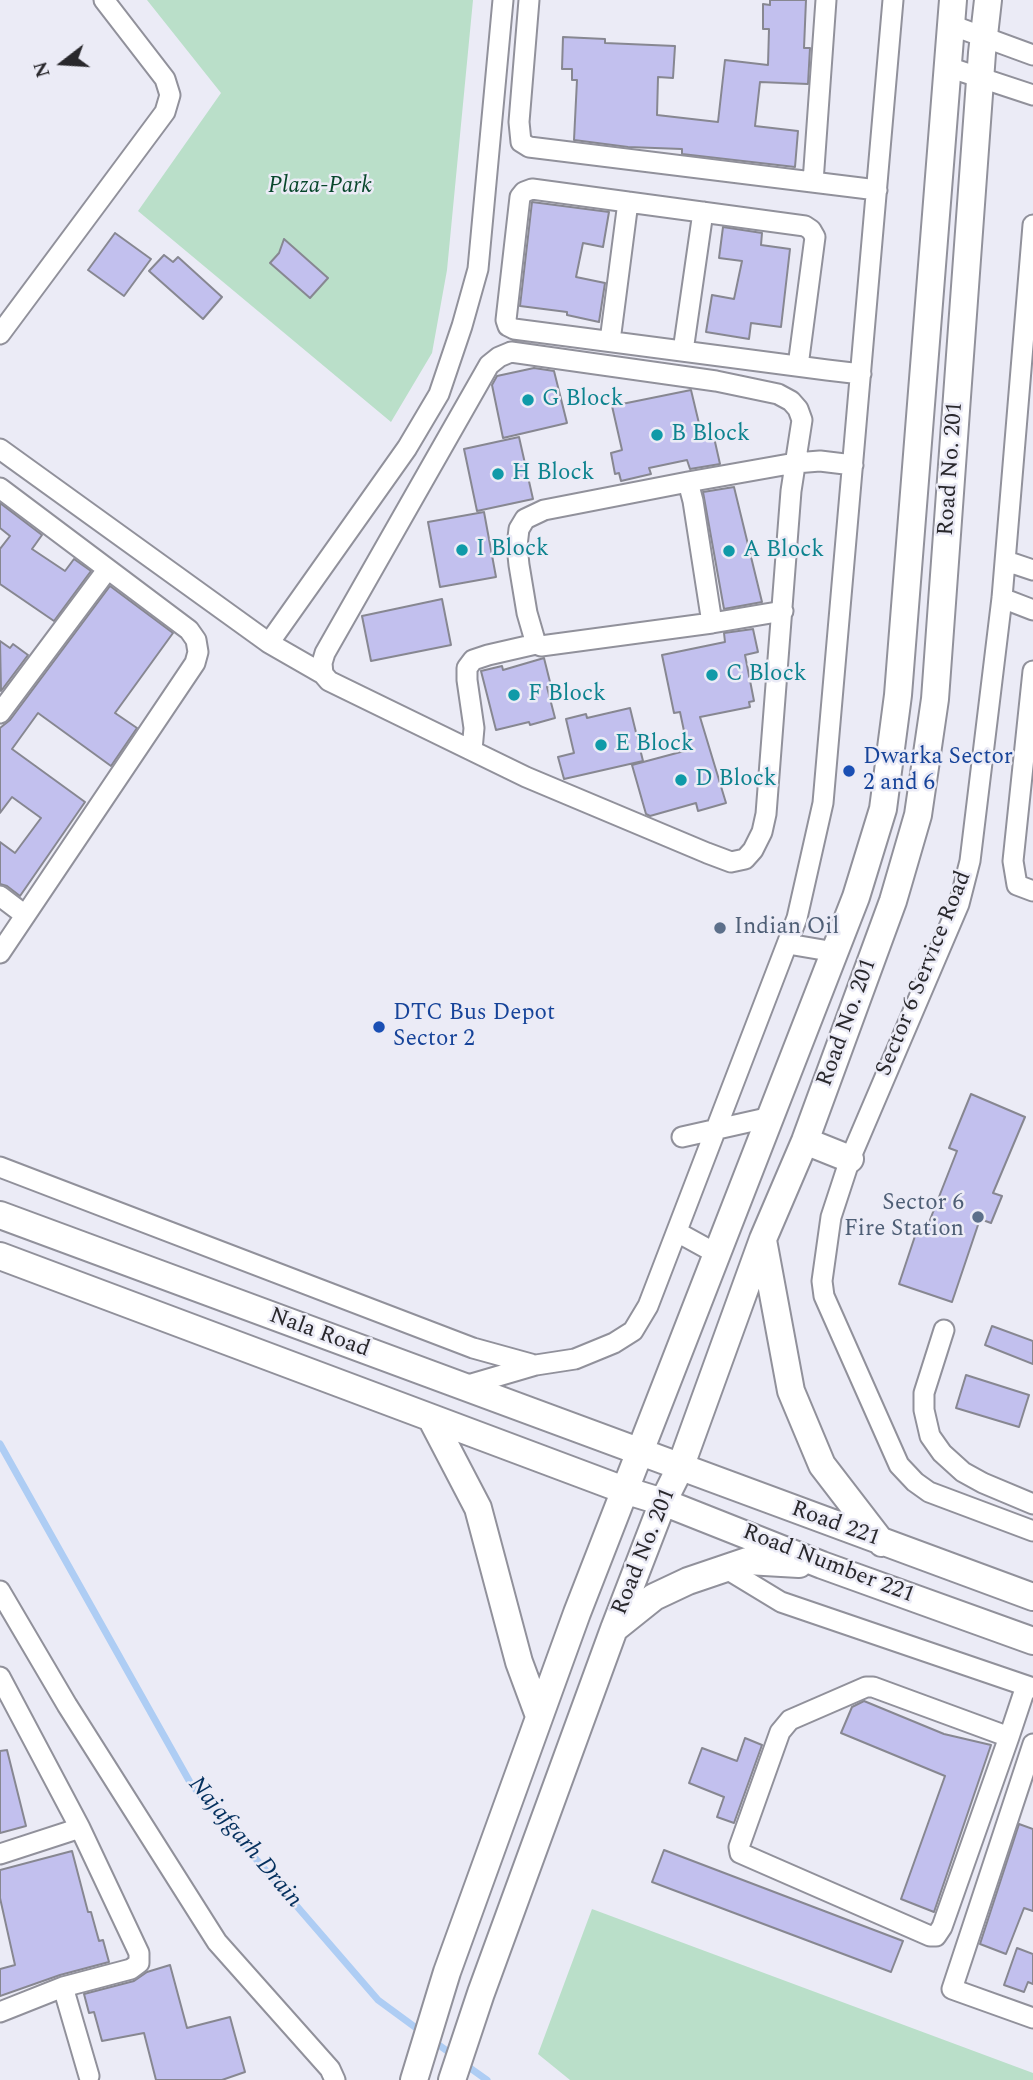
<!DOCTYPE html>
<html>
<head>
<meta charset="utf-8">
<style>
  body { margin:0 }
  #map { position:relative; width:1033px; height:2080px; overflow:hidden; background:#ebebf6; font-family:Spectral,serif }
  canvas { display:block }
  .north { position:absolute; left:28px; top:28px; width:70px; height:70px; -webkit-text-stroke:5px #ebebf6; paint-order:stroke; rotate:253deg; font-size:19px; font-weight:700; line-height:28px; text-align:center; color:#29282c }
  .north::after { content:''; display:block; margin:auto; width:24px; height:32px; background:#29282c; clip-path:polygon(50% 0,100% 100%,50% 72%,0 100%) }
</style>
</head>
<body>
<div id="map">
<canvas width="1033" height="2080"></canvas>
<div class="north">N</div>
</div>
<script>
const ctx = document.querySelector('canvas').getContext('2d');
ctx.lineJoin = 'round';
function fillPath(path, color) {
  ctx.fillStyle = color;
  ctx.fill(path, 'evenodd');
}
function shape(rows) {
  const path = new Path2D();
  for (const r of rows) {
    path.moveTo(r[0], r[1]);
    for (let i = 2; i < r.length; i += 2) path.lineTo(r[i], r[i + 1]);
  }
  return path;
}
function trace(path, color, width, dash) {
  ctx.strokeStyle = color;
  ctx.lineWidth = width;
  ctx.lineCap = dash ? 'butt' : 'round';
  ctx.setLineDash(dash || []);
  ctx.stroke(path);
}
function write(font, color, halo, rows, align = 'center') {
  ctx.font = font + ' Spectral,serif';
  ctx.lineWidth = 5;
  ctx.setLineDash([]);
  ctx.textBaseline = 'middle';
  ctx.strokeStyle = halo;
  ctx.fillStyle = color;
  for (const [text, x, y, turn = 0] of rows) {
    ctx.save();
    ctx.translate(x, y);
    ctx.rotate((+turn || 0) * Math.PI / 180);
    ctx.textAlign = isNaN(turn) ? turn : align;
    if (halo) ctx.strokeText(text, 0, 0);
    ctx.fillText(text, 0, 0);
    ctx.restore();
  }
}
const green = shape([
  [147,0,473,0,447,270,432,353,391,422,138,211,221,93],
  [592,1909,1033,2073,1033,2080,570,2080,538,2054]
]);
const stream = shape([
  [0,1444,191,1784,378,2000,423,2033],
  [432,2040,454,2056],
  [463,2063,487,2080]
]);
const building = shape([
  [770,0,806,0,804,48,810,48,808,84,760,82,755,126,798,131,795,167,682,154,682,149,628,147,574,140,577,80,572,80,572,69,562,69,563,37,605,39,605,43,675,46,673,78,658,77,657,115,718,122,725,60,768,65,769,29,763,29,763,4,770,5,770,0],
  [532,202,609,212,603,247,583,243,576,277,605,283,599,322,567,315,567,312,520,306,532,202],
  [723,227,762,233,761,245,790,249,781,327,751,323,749,339,706,332,712,295,734,299,742,261,719,258,723,227],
  [115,233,151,259,124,296,88,270,115,233],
  [284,239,328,278,310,298,270,263,279,253,284,239],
  [164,255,173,262,178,257,222,297,203,319,149,271,164,255],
  [534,368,554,371,567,423,503,438,492,385,497,376,534,368],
  [691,390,702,436,713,433,720,464,690,469,687,460,649,468,651,474,621,481,619,473,615,474,611,453,622,450,612,406,691,390],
  [519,437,533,499,477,511,464,449,519,437],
  [734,487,762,602,724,609,703,492,734,487],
  [0,503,42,535,32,549,65,571,74,559,91,571,54,621,0,584,0,549,10,536,0,528,0,503],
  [484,512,496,577,440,587,428,522,484,512],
  [110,586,173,633,115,713,137,728,111,766,38,713,12,749,85,802,20,896,7,886,0,884,0,842,15,853,41,818,12,797,0,813,0,728,10,720,110,586],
  [442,599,451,645,371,661,362,616,442,599],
  [753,629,758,652,745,655,754,701,749,702,750,707,700,717,726,803,698,811,696,803,650,816,646,814,632,765,688,750,680,712,674,713,662,655,725,642,724,633,753,629],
  [0,641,10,648,13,644,28,655,1,691,0,641],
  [544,658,551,686,547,687,555,718,530,725,529,722,496,730,481,671,502,666,503,670,544,658],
  [630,708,643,761,564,779,558,757,574,753,566,719,586,714,587,718,630,708],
  [971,1094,1025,1117,993,1193,1002,1196,991,1223,980,1219,952,1302,899,1284,918,1227,926,1230,957,1151,949,1148,971,1094],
  [992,1326,1033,1341,1033,1364,985,1345,992,1326],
  [966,1375,1029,1395,1019,1427,956,1408,966,1375],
  [864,1701,944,1734,991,1745,934,1912,901,1899,945,1776,841,1733,852,1707,864,1701],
  [745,1738,762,1745,734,1823,717,1817,724,1797,689,1783,702,1748,737,1761,745,1738],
  [7,1750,26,1826,0,1833,0,1751,7,1750],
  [1019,1824,1033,1829,1033,1911,1024,1908,1006,1954,980,1944,1019,1824],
  [664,1850,903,1941,891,1972,652,1882,664,1850],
  [72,1851,88,1912,91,1912,99,1941,103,1940,109,1962,60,1975,0,1996,0,1969,15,1965,0,1898,0,1870,72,1851],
  [1017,1948,1033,1954,1033,1984,1028,1982,1024,1992,1004,1985,1017,1948],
  [170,1965,187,2028,230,2017,245,2072,222,2080,156,2080,144,2033,102,2041,94,2012,89,2013,84,1994,134,1981,147,1972,170,1965]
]);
const minor = shape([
  [529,0,519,122,521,142,529,147,877,190],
  [951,25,1033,55],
  [948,67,1033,95],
  [813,182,826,0],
  [1033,225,1002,598,970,861,959,904,850,1159,831,1217,822,1281,824,1296,899,1465,915,1482,929,1492,1033,1531],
  [0,334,165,112,170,95,165,79,104,0],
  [610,341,628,202],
  [683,351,703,212],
  [511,352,716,381,778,394,791,401,798,409,802,420,791,491,766,814,762,832,753,850,745,859,731,862,707,853,526,777,329,681,323,674,322,663,325,653,489,365,499,357,511,352],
  [798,366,815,237,811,230,805,226,532,189,524,192,520,197,506,320,508,326,514,329,827,370,861,374],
  [0,449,269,643,407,448,439,394,462,326,478,269,503,0],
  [688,482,693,501,712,623],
  [0,488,189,630,196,640,198,652,195,663,0,953],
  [1006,561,1033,570],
  [1002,598,1033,610],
  [783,611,712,623,541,646,536,644,527,613,519,565,517,546,519,529,525,519,544,510,688,482,795,463,820,461,853,465],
  [269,643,323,674],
  [1033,671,1013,861,1017,885,1033,891],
  [0,713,107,570],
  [472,750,474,728,467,680,467,668,473,660,488,655,536,644],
  [0,896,25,915],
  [788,944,835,952],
  [682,1137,771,1117],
  [0,1167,473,1348,531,1364],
  [677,1232,717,1254],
  [944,1330,924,1393,924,1410,930,1436,942,1453,963,1472,983,1483,1033,1504],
  [461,1387,536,1365,575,1359,614,1343,633,1331,648,1306,797,918,823,803,893,0],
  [725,1568,781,1602,1033,1688],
  [0,1591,67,1705,217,1942,330,2069,335,2080],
  [0,1677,80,1828,139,1953,139,1963,131,1969,63,1987,89,2076],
  [1009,1737,873,1687,866,1687,790,1720,780,1732,739,1847,740,1853,930,1936,936,1936,942,1927,1009,1737,1026,1686],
  [1033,1744,952,1989,1033,2018],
  [0,1854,80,1828],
  [0,2012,63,1987]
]);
const secondary = shape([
  [805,1141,850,1159],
  [0,1215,1033,1597],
  [763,1240,791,1391,822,1465,882,1543],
  [0,1256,624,1490,663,1502,822,1565,1033,1641],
  [431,1418,478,1508,519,1662,539,1716],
  [614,1629,654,1597,688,1581,747,1561,799,1564],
  [414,2080,447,1972,577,1613,856,897,883,809,898,695,953,0],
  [452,2080,481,1993,614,1629,663,1502,680,1468,763,1239,805,1141,893,901,918,815,935,699,982,53,988,0]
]);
const markers = [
  [528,400,7,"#0f9aa8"],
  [657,435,7,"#0f9aa8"],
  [498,474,7,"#0f9aa8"],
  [462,550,7,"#0f9aa8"],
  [729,551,7,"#0f9aa8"],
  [712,675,7,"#0f9aa8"],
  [514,695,7,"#0f9aa8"],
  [601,745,7,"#0f9aa8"],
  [849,771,7,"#1a4fb4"],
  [681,780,7,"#0f9aa8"],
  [720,928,7,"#5c6f8a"],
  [379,1027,7,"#1a4fb4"],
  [978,1217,7,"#5c6f8a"]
];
const parkNames = [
  ["Plaza-Park",320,187]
];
const cultureNames = [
  ["G Block",542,400],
  ["B Block",671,435],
  ["H Block",512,474],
  ["I Block",476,550],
  ["A Block",743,551],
  ["C Block",726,675],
  ["F Block",528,695],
  ["E Block",615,745],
  ["D Block",695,780]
];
const streetNames = [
  ["Road No. 201",952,469,-86],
  ["Sector 6 Service Road",925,974,-68],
  ["Road No. 201",848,1023,-70],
  ["Nala Road",319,1334,20],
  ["Road 221",835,1525,20],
  ["Road No. 201",645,1552,-68],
  ["Road Number 221",828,1565,21]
];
const transitNames = [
  ["Dwarka Sector",863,758],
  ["2 and 6",863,784],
  ["DTC Bus Depot",393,1014],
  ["Sector 2",393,1040]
];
const serviceNames = [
  ["Indian Oil",734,928],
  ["Sector 6",964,1204,"right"],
  ["Fire Station",964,1230,"right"]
];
const waterNames = [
  ["Najafgarh Drain",244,1843,50]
];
fillPath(green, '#badfc9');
trace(stream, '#aecdf4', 7);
fillPath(building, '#c2c0ee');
trace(building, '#878791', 2);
trace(minor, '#91919b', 23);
trace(secondary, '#91919b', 30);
trace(minor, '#fff', 19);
trace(secondary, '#fff', 26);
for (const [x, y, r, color] of markers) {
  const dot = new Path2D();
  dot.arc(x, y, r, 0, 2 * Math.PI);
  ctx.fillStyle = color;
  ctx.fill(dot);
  trace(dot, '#ebebf6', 2.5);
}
write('italic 23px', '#08472c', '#ebebf6', parkNames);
write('23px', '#0d838f', '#ebebf6', cultureNames, 'left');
write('23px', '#29282c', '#ebebf6', streetNames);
write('23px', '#164399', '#ebebf6', transitNames, 'left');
write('23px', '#4e5e75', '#ebebf6', serviceNames, 'left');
write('italic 24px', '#04305e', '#ebebf6', waterNames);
</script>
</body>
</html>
